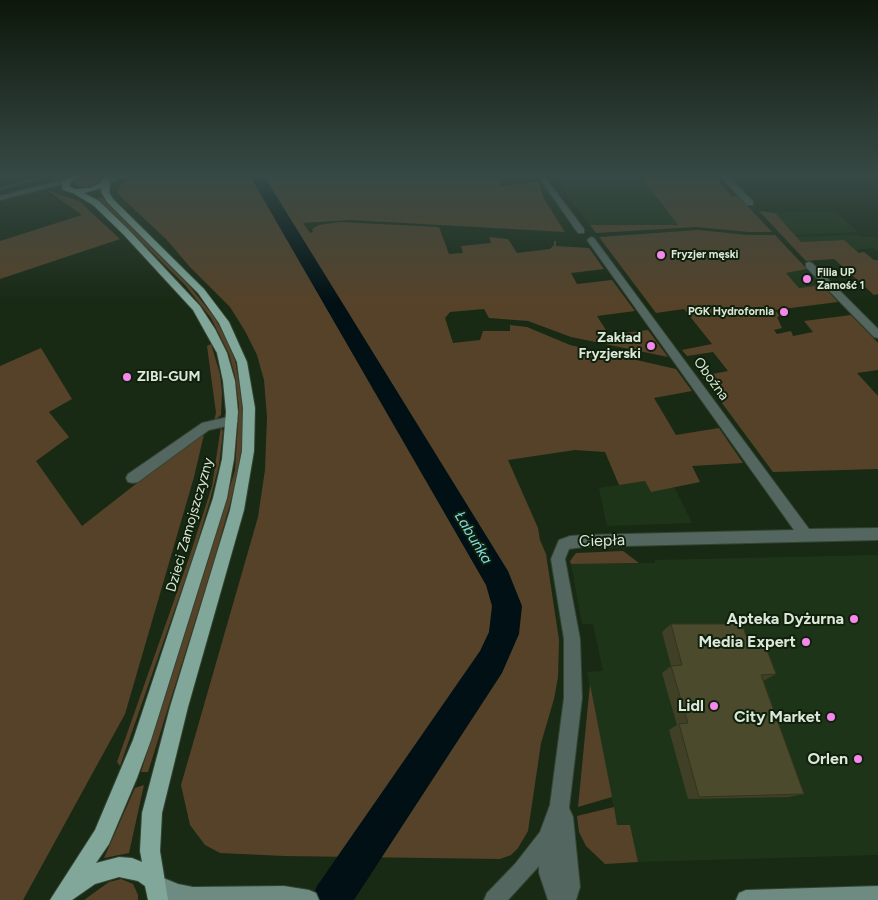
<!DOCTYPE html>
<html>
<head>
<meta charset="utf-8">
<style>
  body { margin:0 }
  canvas { display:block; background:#182914 }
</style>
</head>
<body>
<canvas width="878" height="900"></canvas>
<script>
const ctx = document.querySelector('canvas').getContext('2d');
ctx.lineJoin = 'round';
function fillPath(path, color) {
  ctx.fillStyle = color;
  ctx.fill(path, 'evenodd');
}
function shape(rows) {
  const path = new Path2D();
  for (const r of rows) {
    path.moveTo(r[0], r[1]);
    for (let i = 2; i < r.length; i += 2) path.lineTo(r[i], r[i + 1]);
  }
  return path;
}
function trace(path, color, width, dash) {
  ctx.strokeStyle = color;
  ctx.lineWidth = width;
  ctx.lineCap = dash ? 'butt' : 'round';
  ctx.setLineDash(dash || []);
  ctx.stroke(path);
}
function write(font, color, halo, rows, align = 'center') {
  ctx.font = font + ' Figtree,sans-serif';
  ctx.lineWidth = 4;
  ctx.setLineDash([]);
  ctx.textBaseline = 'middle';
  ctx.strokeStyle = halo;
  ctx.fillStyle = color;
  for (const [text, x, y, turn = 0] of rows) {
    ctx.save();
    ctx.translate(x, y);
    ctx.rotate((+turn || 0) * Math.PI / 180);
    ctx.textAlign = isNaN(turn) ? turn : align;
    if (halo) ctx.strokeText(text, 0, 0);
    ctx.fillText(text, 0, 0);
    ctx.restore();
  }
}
const built = shape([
  [552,176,682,176,645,180,678,225,590,225],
  [835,211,858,232,794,235,775,213],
  [858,235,860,237,878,237,878,252,873,248,856,250,844,240,801,242,796,237],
  [807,269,822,285,799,288,786,273],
  [645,481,651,492,674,487,692,523,607,526,599,488],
  [878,555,878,855,638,862,630,825,617,825,587,672,603,671,593,624,582,624,571,564,655,563,655,560]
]);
const green = shape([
  [83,176,96,176,101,179,100,182,87,188,74,185,75,179],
  [146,176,517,176,497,178,501,186,539,182,544,199,565,232,350,220,303,223,310,233,313,232,312,229,319,225,339,222,439,227,449,254,463,253,461,246,491,243,489,237,508,239,517,253,550,249,554,245,554,241,556,241,556,246,589,248,604,269,571,273,577,284,612,280,635,311,597,316,609,335,648,330,668,357,571,337,528,321,489,318,484,309,450,312,445,318,453,343,480,340,483,331,510,331,510,325,527,327,570,345,676,369,692,391,654,398,676,435,719,428,743,463,692,466,700,482,651,492,645,481,619,485,605,452,575,450,508,460,538,528,540,540,546,554,559,640,558,677,554,699,541,743,528,831,518,848,511,855,500,859,285,856,220,853,205,845,190,825,181,785,258,517,265,470,267,417,264,380,257,355,245,331,230,307,190,267,166,239,118,194,117,190,123,183,133,178],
  [682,176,715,176,732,197,738,196,772,232,749,232,696,227,596,233,590,225,678,225,644,180],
  [47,190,79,201,120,239,0,279,0,241,82,215],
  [102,197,188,284,215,318,226,338,235,360,242,400,243,437,237,479,213,564,148,772,141,772,206,567,235,470,239,407,235,376,229,354,211,318,185,285,97,198],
  [759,211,775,213,801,242,844,240,859,253,864,252,874,260,878,260,878,294,874,295,834,259,806,261],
  [698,230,748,235,775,235,807,269,786,273,799,288,822,285,838,302,775,310,780,316,777,317,782,328,774,330,777,334,791,331,793,336,813,332,804,321,851,315,878,343,878,370,857,373,878,396,878,469,773,472,702,376,728,371,713,352,687,356,682,350,712,344,684,309,656,313,599,237],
  [211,344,220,374,222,392,221,415,214,421,216,413,207,346],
  [41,348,72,399,49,412,69,437,36,461,82,526,205,430,194,477,125,714,23,900,0,900,0,366],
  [221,426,223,432,219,465,210,500,193,557,120,766,117,762,189,558,212,486],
  [623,551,639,563,571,564,570,561,576,553],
  [590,684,612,797,578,807],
  [144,785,129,853,104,858,135,788],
  [614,807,617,825,630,825,638,862,605,864,586,846,579,832,577,816],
  [121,879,133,884,138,895,138,900,84,900,109,882]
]);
const stream = shape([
  [0,189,45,176]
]);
const river = shape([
  [250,176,264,176,508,571,522,606,519,634,502,673,354,900,311,900,317,886,480,651,489,632,492,606,486,585,250,176]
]);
const minor = shape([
  [117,176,127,176,106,184,102,182,117,176],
  [538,176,544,176,584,229,584,233,578,233,538,176],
  [720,176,727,176,753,201,753,205,747,205,720,176],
  [69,178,72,178,72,182,0,200,0,196,69,178],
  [591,237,594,238,809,529,878,528,878,540,583,547,569,549,565,559,580,639,582,698,569,808,573,817,580,887,576,900,548,900,539,873,539,866,508,900,484,900,487,893,515,864,540,832,550,805,564,698,564,639,551,559,559,540,570,536,583,535,794,530,587,240,591,237],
  [809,262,812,263,878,329,878,338,874,337,806,267,806,263,809,262],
  [232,416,236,418,238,421,236,424,209,430,138,482,133,483,128,482,126,478,128,474,202,423,232,416]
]);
const secondary = shape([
  [156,875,178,884,193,887,284,886,309,890,316,893,319,900,167,900,149,892,146,885,149,878,156,875],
  [878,886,878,900,736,900,739,893,746,890,878,886]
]);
const primary = shape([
  [72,176,81,176,70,183,70,187,76,189,90,188,100,183,105,176,111,176,109,192,113,199,204,289,229,322,247,362,255,408,254,451,244,510,188,707,162,813,160,851,168,900,148,900,145,886,138,881,119,877,95,884,72,900,50,900,95,830,133,740,213,498,222,459,226,412,223,381,217,353,193,310,123,234,93,205,73,193,63,190,62,182,72,176],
  [102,188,101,192,107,202,198,293,219,323,237,362,243,408,242,451,230,510,170,707,142,813,140,851,142,862,132,858,119,857,96,863,109,844,137,778,151,740,227,498,234,459,238,412,235,381,227,353,215,329,200,306,129,230,99,201,84,193,102,188]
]);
const wall = shape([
  [671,624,749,644,776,674,763,681,804,794,788,797,688,799,669,730,677,725,662,673,671,666,662,632]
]);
const building = shape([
  [671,624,742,624,749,644,765,645,776,674,761,675,804,794,699,797,679,724,688,723,671,666,682,665,671,624]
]);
const markers = [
  [661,255,5,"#f688ed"],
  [807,279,5,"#f688ed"],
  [784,312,5,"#f688ed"],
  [651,346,5,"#f688ed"],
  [127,377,5,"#f688ed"],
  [854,619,5,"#f688ed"],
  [806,642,5,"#f688ed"],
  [714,706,5,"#f688ed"],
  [831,717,5,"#f688ed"],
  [858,759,5,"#f688ed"]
];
const farPoinames = [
  ["Fryzjer męski",671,255],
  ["Filia UP",817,273],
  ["Zamość 1",817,286],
  ["PGK Hydrofornia",774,312,"right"]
];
const poiNames = [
  ["Zakład",641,338],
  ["Fryzjerski",641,354],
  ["ZIBI-GUM",137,377,"left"]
];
const streetNames = [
  ["Oboźna",711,379,54],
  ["Dzieci Zamojszczyzny",190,525,-74]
];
const waterNames = [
  ["Łabuńka",473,538,59]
];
const nearStreetnames = [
  ["Ciepła",602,541,-2]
];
const nearPoinames = [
  ["Apteka Dyżurna",844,619],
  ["Media Expert",796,642],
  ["Lidl",704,706],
  ["City Market",821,717],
  ["Orlen",848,759]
];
fillPath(built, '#1e3419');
fillPath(green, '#564229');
trace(stream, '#42504f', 2.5);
fillPath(river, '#001014');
trace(minor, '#334430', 2);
trace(secondary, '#334430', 2);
trace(primary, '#334430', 2);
fillPath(minor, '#536660');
fillPath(secondary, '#6d8b81');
fillPath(primary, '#81a79b');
fillPath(wall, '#404027');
fillPath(building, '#4b4a2d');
trace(building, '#343420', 1);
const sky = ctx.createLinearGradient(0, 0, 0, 302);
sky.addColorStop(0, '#0d170b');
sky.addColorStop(0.58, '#374945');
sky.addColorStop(1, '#37494500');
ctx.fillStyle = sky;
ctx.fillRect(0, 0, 878, 302);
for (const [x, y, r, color] of markers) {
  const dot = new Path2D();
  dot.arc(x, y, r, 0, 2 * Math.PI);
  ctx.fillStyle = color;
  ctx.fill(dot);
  trace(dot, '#0f200b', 2);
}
write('bold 11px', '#dce7d9', '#0f200b', farPoinames, 'left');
write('bold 14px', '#dce7d9', '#0f200b', poiNames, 'right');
write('14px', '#dce7d9', '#0f200b', streetNames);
write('italic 15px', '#84d9e6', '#0f200b', waterNames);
write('16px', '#dce7d9', '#0f200b', nearStreetnames);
write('bold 16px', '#dce7d9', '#0f200b', nearPoinames, 'right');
</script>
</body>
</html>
